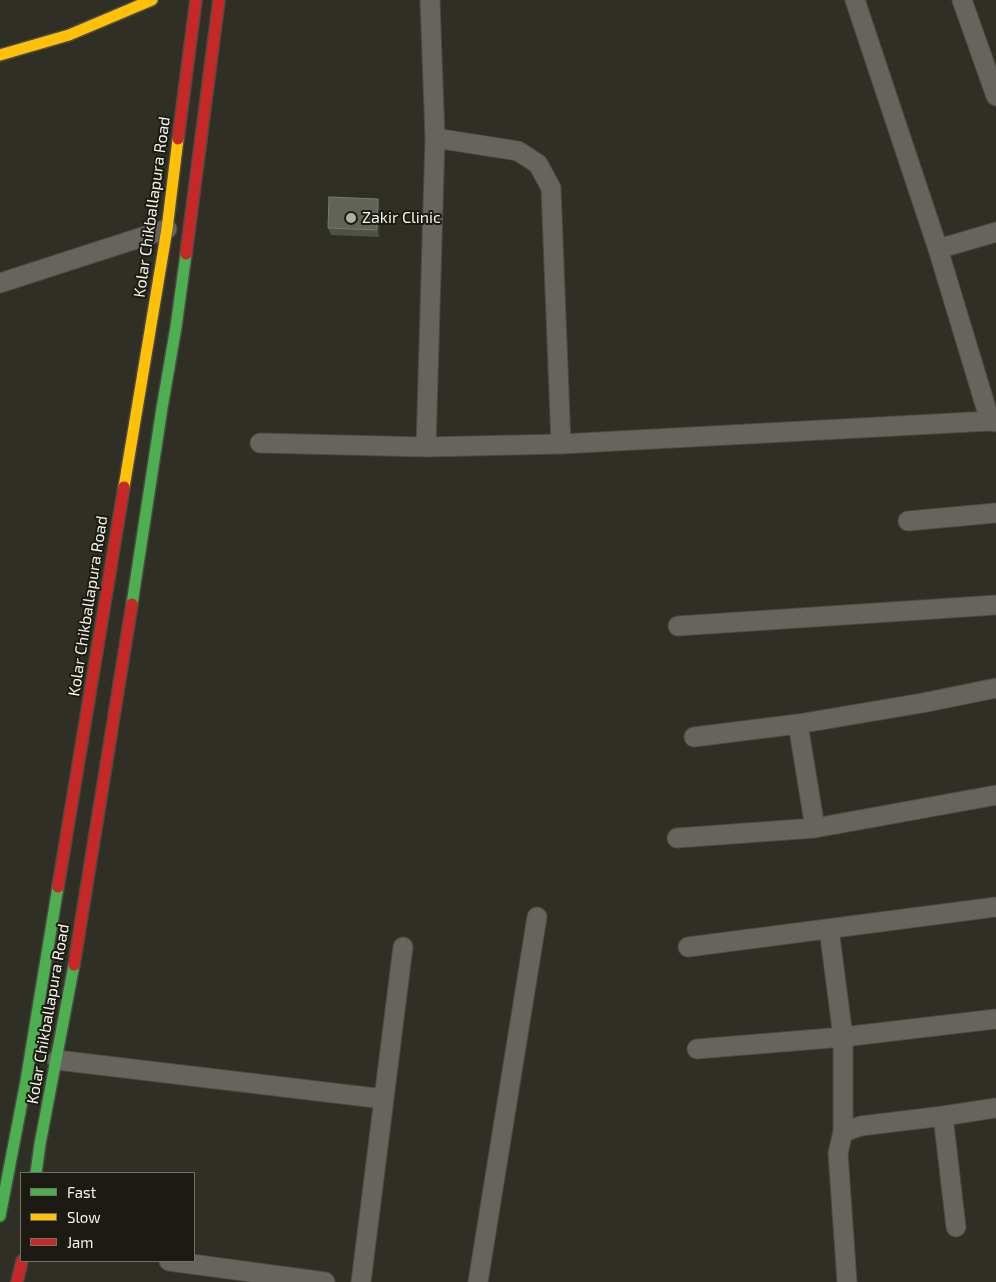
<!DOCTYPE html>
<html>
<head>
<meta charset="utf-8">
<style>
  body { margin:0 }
  #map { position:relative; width:996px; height:1282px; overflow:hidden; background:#302f25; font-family:"Exo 2",sans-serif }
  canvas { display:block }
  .legend { position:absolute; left:20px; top:1172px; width:175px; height:90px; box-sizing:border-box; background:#1b1b13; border:1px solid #727269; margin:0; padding:6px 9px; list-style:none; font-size:15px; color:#f5f4e9 }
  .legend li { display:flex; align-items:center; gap:10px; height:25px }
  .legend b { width:25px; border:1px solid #727269 }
</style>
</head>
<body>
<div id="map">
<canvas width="996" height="1282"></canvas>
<ul class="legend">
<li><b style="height:6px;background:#4caf50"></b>Fast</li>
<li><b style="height:6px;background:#ffc107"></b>Slow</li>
<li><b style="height:6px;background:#c62828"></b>Jam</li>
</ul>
</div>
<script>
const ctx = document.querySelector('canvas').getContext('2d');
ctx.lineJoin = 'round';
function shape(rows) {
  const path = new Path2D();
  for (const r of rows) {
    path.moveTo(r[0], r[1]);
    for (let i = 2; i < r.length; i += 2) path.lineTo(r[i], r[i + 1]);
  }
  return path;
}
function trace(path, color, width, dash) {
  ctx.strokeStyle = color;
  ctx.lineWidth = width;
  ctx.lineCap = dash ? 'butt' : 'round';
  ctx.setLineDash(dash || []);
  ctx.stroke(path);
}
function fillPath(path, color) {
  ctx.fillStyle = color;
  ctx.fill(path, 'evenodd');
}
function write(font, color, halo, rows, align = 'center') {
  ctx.font = font + ' "Exo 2",sans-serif';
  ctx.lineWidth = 4;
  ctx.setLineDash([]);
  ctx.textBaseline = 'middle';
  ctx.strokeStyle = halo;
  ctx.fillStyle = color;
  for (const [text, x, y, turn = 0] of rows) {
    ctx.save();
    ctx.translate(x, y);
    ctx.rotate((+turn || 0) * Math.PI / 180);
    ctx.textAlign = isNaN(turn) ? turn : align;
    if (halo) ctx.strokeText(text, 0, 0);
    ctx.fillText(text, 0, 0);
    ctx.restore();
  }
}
const street = shape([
  [855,0,938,249,990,421],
  [962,0,996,96],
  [435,138,518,151,538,164,551,188,561,444],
  [938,249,996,232],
  [0,283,167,229],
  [260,443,426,447,561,444,990,421,996,422],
  [426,447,435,138,430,0],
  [908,521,996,513],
  [678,626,996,605],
  [798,724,815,828],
  [694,737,798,724,922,703,996,688],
  [677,838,815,828,996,795],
  [829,929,843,1037,843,1132],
  [688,947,996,907],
  [697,1049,843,1037,996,1019],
  [57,1060,384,1099],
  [943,1116,956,1227],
  [169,1261,325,1282],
  [361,1282,403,947],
  [478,1282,537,917],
  [847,1282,838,1153,843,1132,861,1126,943,1116,996,1108]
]);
const fast = shape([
  [132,604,162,408,176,327,186,254],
  [36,1173,40,1144,74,965],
  [0,1216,26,1081,58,887]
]);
const slow = shape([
  [0,55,69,35,152,0],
  [124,487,167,229,178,139]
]);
const jam = shape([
  [178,139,196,0],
  [186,254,219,0],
  [58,887,124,487],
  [74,965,132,604],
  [17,1282,22,1261]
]);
const wall = shape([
  [378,199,380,205,379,237,331,235,328,228]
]);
const shadedWall = shape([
  [378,199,380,205,379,237,377,230]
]);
const building = shape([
  [329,197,378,199,377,230,328,228,329,197]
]);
const markers = [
  [351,218,6,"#b0afa4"]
];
const streetNames = [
  ["Kolar Chikballapura Road",152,207,-82],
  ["Kolar Chikballapura Road",88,606,-81],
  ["Kolar Chikballapura Road",48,1014,-80]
];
const poiNames = [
  ["Zakir Clinic",362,218]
];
trace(street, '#4c4b43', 21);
trace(fast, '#4c4b43', 14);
trace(slow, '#4c4b43', 14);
trace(jam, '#4c4b43', 14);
trace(street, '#65655d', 19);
trace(fast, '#4caf50', 11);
trace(slow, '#ffc107', 11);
trace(jam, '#c62828', 11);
fillPath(wall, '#4e5246');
fillPath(shadedWall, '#3a3d32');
fillPath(building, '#606458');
trace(building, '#777a6e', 1);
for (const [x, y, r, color] of markers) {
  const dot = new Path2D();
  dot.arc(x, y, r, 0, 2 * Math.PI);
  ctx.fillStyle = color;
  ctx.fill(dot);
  trace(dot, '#1b1b13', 2);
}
write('16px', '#f5f4e9', '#1b1b13', streetNames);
write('16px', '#f5f4e9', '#1b1b13', poiNames, 'left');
</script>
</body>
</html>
